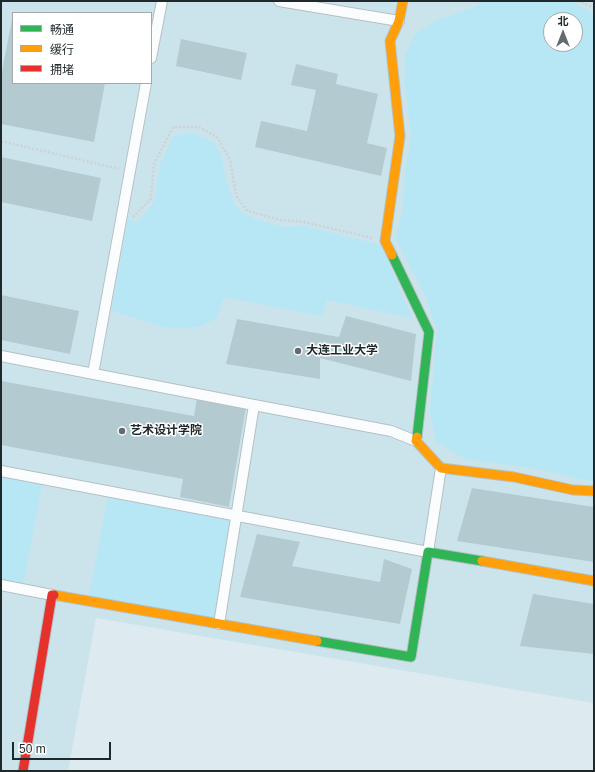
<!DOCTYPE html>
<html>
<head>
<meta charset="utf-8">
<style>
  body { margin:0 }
  #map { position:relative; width:595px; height:772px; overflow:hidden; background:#ddeaef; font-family:Helvetica,"Noto Sans SC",sans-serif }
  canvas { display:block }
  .frame { position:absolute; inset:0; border:2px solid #1f282b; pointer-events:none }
  .legend { position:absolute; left:12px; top:12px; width:140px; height:72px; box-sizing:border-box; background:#fff; border:1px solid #a5a9aa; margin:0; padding:5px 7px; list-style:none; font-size:12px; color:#1f282b }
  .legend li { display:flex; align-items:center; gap:8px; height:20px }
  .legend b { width:20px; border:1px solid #a5a9aa }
  .north { position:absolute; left:543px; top:12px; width:40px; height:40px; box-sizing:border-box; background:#fff; border:1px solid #a5a9aa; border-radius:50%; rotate:0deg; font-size:11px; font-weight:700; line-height:16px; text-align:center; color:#1f282b }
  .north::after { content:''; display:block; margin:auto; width:14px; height:18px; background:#626c70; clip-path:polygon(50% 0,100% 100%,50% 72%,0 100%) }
  .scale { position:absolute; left:12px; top:742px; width:99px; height:18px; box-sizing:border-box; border:2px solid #1f282b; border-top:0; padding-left:5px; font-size:12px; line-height:14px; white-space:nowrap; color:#1f282b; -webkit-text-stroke:3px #fff; paint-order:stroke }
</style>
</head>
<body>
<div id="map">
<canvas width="595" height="772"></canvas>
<div class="frame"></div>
<ul class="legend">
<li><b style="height:5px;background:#30b455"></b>畅通</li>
<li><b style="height:5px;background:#ff9f0a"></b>缓行</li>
<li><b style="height:5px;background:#e5322d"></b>拥堵</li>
</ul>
<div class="north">北</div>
<div class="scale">50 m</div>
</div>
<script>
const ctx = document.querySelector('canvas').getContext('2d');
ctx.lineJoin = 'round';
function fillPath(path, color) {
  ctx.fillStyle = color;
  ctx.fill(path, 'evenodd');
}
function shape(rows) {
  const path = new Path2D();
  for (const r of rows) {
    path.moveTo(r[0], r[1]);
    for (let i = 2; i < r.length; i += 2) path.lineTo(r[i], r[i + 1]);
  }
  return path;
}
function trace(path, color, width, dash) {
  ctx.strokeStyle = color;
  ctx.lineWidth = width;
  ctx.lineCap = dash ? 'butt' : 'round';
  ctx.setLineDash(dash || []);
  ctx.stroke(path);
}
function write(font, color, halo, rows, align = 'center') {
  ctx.font = font + ' Helvetica,"Noto Sans SC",sans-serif';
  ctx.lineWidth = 3;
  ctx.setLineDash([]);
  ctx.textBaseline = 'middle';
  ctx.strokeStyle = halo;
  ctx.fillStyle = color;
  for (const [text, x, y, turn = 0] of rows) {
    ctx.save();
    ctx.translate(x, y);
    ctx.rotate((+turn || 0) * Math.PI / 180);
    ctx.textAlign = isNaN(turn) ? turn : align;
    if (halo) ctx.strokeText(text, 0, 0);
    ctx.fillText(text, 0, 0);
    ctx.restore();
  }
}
const built = shape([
  [1,1,594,1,594,703,96,618,68,771,1,771],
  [13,13,151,13,151,83,13,83],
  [551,20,575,20,575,44,551,44]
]);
const green = shape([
  [482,1,573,1,581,7,594,13,594,482,538,469,466,459,436,442,430,412,437,330,425,295,395,238,403,209,405,173,411,136,405,84,405,56,415,34,435,21,477,6],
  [551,20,575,20,575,44,551,44],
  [191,133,213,142,221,154,226,179,234,204,243,213,258,220,283,227,304,226,381,245,412,318,327,300,322,316,224,297,216,319,198,327,168,328,111,311,128,219,137,223,154,202,160,165,174,136],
  [1,477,42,485,23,584,1,580],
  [108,497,232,520,215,618,89,596]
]);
const building = shape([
  [12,19,13,83,105,83,94,142,1,124,1,77],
  [181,39,247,53,241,80,176,66],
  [296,64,338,74,336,84,378,94,367,143,387,148,381,176,255,147,261,121,307,131,316,90,291,85],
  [1,157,101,178,92,221,1,202],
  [1,295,79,311,70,354,1,340],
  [346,316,416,334,411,381,320,358,320,379,226,364,237,319,339,337],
  [1,381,194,416,197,398,246,407,229,507,180,497,183,479,1,445],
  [472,488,594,507,594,562,457,541],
  [257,534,300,542,292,566,380,582,384,559,412,569,400,624,240,597],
  [533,594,594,604,594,654,520,646]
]);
const path = shape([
  [578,1,594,8],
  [1,141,119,169],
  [133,217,151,199,154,164,173,127,199,127,218,138,230,160,236,195,247,211,280,220,304,222,372,238]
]);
const street = shape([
  [279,1,399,21],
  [151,58,162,1],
  [1,356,254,405],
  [93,374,146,83],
  [1,471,428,552,441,468],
  [1,585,52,595],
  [219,624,254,405,391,431,416,441]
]);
const fast = shape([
  [392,255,429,332,417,437],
  [317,641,411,657,428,552,482,561]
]);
const slow = shape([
  [392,255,385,241,400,136,390,41,399,21,403,1],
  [417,437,416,441,441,468,514,477,573,490,594,491],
  [482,561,594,581],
  [54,595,317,641]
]);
const jam = shape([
  [23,771,52,595,54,595]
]);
const markers = [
  [298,351,4,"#626c70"],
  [122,431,4,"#626c70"]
];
const poiNames = [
  ["大连工业大学",306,351],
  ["艺术设计学院",130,431]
];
fillPath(built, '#cbe4ec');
fillPath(green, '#b7e6f5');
fillPath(building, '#b3cad1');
trace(street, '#b5c0c4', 12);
trace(fast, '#b5c0c4', 11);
trace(slow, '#b5c0c4', 11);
trace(jam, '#b5c0c4', 11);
trace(path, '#cfd2d4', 2.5, [2, 2]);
trace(street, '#fafcfd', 10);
trace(fast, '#30b455', 9);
trace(slow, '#ff9f0a', 9);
trace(jam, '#e5322d', 9);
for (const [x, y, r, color] of markers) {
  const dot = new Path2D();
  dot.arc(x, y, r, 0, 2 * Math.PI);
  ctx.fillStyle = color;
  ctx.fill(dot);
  trace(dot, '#fff', 1.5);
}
write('bold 12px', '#1f282b', '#fff', poiNames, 'left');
</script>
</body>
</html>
